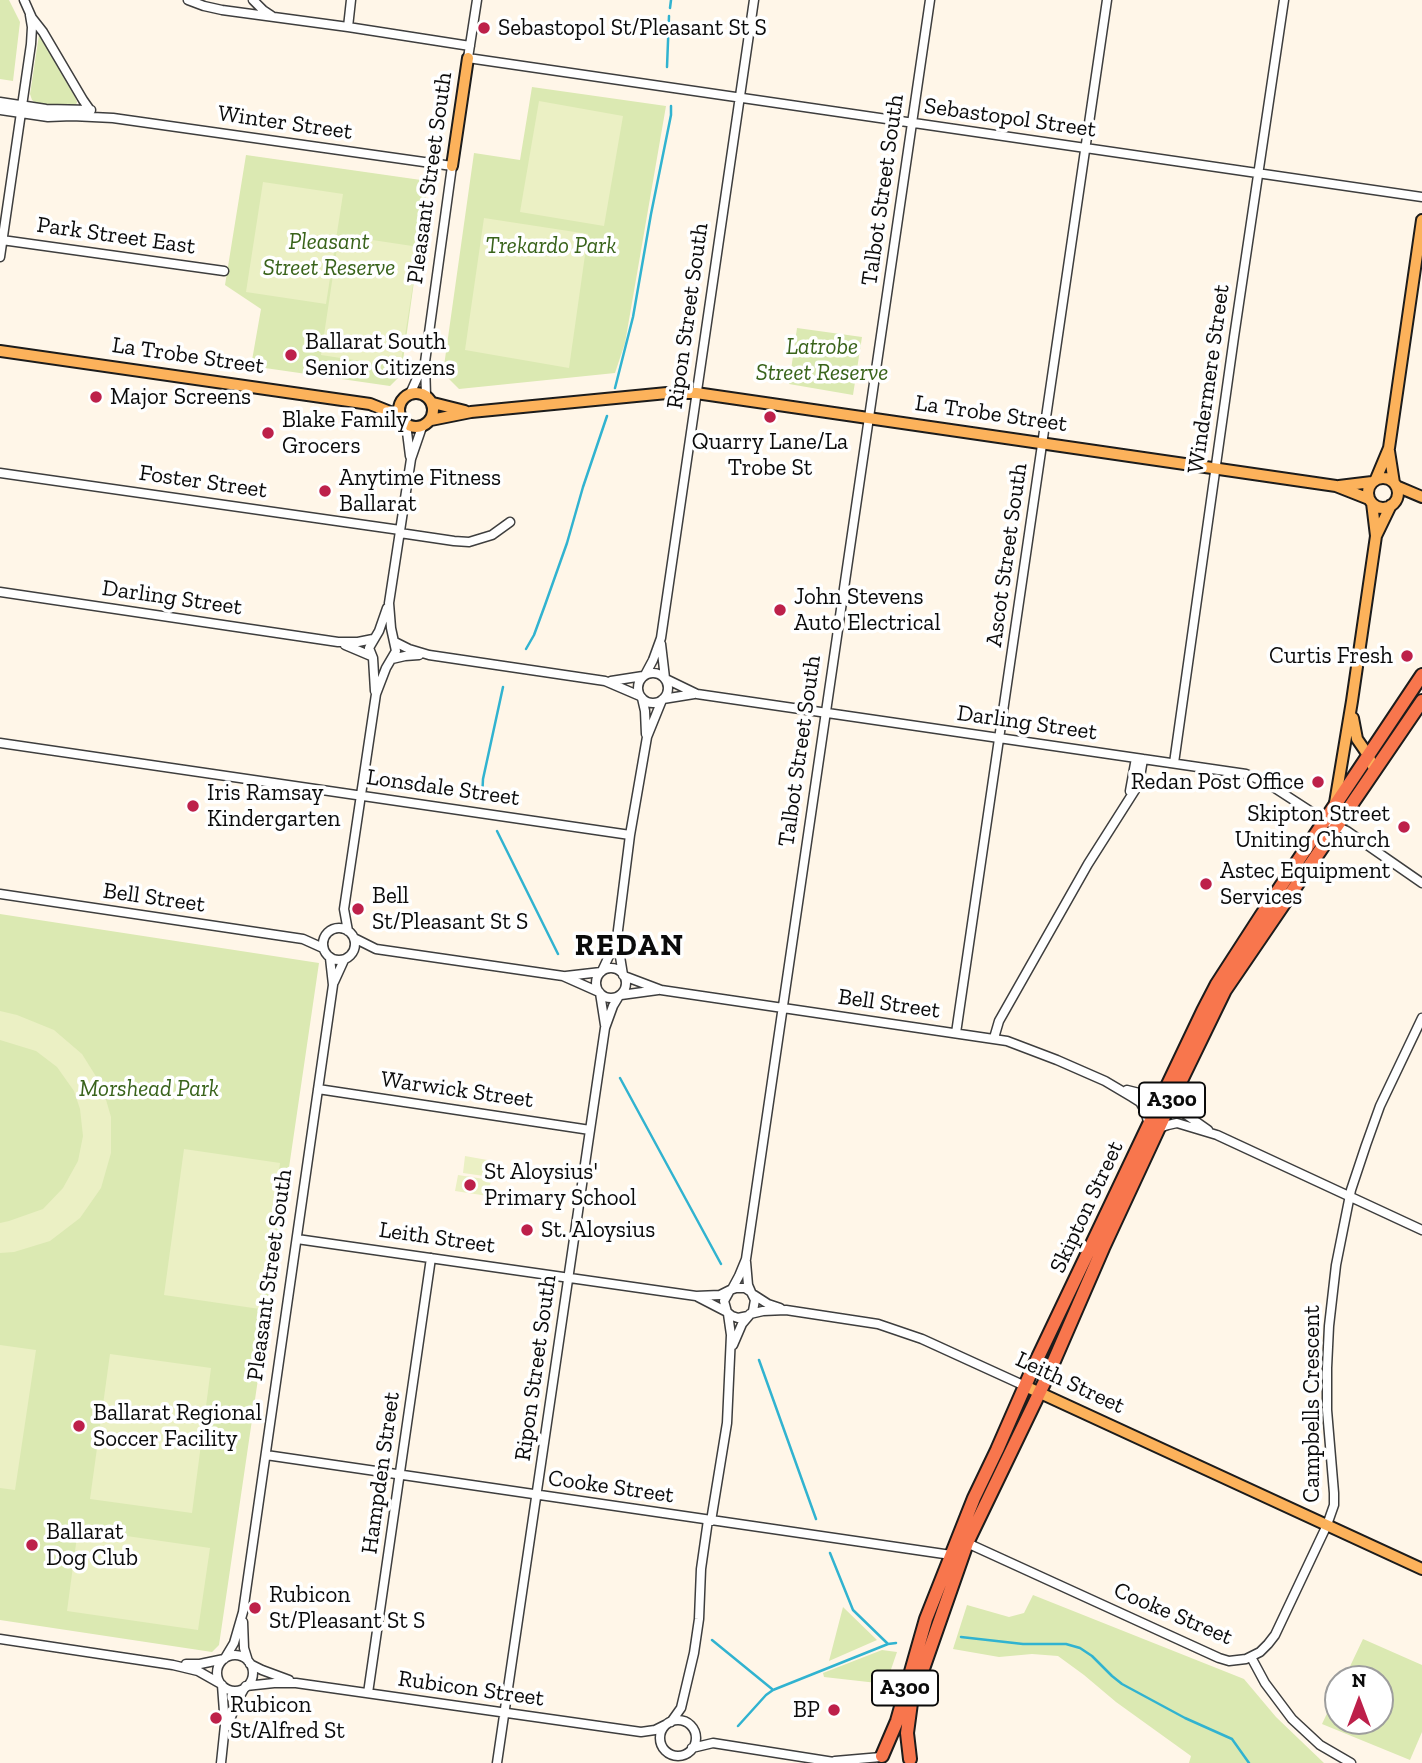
<!DOCTYPE html>
<html>
<head>
<meta charset="utf-8">
<style>
  body { margin:0 }
  #map { position:relative; width:1422px; height:1763px; overflow:hidden; background:#fff6e8; font-family:"Zilla Slab",serif }
  canvas { display:block }
  .north { position:absolute; left:1324px; top:1665px; width:70px; height:70px; box-sizing:border-box; background:#fff; border:2px solid #9d9d9d; border-radius:50%; rotate:0deg; font-size:19px; font-weight:700; line-height:28px; text-align:center; color:#0b0b0b }
  .north::after { content:''; display:block; margin:auto; width:24px; height:32px; background:#bd204a; clip-path:polygon(50% 0,100% 100%,50% 72%,0 100%) }
</style>
</head>
<body>
<div id="map">
<canvas width="1422" height="1763"></canvas>
<div class="north">N</div>
</div>
<script>
const ctx = document.querySelector('canvas').getContext('2d');
ctx.lineJoin = 'round';
function fillPath(path, color) {
  ctx.fillStyle = color;
  ctx.fill(path, 'evenodd');
}
function shape(rows) {
  const path = new Path2D();
  for (const r of rows) {
    if (r.length === 3) {
      path.moveTo(r[0] + r[2], r[1]);
      path.arc(r[0], r[1], r[2], 0, 2 * Math.PI);
      continue;
    }
    path.moveTo(r[0], r[1]);
    for (let i = 2; i < r.length; i += 2) path.lineTo(r[i], r[i + 1]);
  }
  return path;
}
function trace(path, color, width, dash) {
  ctx.strokeStyle = color;
  ctx.lineWidth = width;
  ctx.lineCap = dash ? 'butt' : 'round';
  ctx.setLineDash(dash || []);
  ctx.stroke(path);
}
function write(font, color, halo, rows, align = 'center') {
  ctx.font = font + ' "Zilla Slab",serif';
  ctx.lineWidth = 7;
  ctx.setLineDash([]);
  ctx.textBaseline = 'middle';
  ctx.strokeStyle = halo;
  ctx.fillStyle = color;
  for (const [text, x, y, turn = 0] of rows) {
    ctx.save();
    ctx.translate(x, y);
    ctx.rotate((+turn || 0) * Math.PI / 180);
    ctx.textAlign = isNaN(turn) ? turn : align;
    if (halo) ctx.strokeText(text, 0, 0);
    ctx.fillText(text, 0, 0);
    ctx.restore();
  }
}
const green = shape([
  [0,0,9,0,20,22,13,81,0,79],
  [39,35,75,97,77,102,76,105,52,106,39,105,32,100,30,94],
  [532,87,666,106,625,343,615,373,459,389,443,373,474,153,520,160],
  [246,155,428,181,401,375,390,386,251,366,261,309,225,285],
  [797,328,862,337,853,395,789,384],
  [0,914,319,963,219,1645,212,1652,0,1620],
  [1033,1595,1244,1679,1276,1717,1324,1763,1189,1763,1191,1756,1116,1702,1084,1675,1058,1656,1032,1654,999,1657,953,1649,967,1605,1009,1617,1024,1613],
  [843,1607,877,1640,829,1661],
  [1363,1639,1422,1665,1422,1732,1410,1760,1322,1724,1338,1690,1338,1721,1380,1721,1380,1679,1344,1679],
  [882,1650,897,1652,886,1684,824,1677,823,1673]
]);
const pitch = shape([
  [539,101,623,116,604,226,520,212],
  [263,182,343,194,326,304,246,292],
  [484,218,588,234,569,368,465,350],
  [339,235,419,247,400,367,321,355],
  [0,1011,17,1015,54,1030,82,1054,102,1086,111,1117,111,1153,101,1188,80,1218,50,1241,14,1252,0,1253,0,1223,9,1221,43,1209,63,1188,78,1161,83,1136,80,1109,74,1091,57,1067,36,1051,0,1040],
  [184,1149,280,1163,260,1309,164,1295],
  [465,1156,493,1161,491,1177,463,1173],
  [458,1175,491,1180,488,1196,455,1191],
  [0,1345,36,1350,15,1490,0,1488],
  [110,1354,211,1368,192,1513,90,1499],
  [78,1529,210,1548,198,1630,67,1611]
]);
const stream = shape([
  [670,8,671,0],
  [667,67,669,16],
  [615,388,633,317,651,214,671,115,671,106],
  [526,649,534,635,545,605,567,543,583,487,607,416],
  [482,799,483,779,503,687],
  [497,831,558,954],
  [620,1078,721,1264],
  [759,1360,816,1519],
  [830,1553,853,1610,888,1644,896,1643],
  [961,1637,1023,1644,1066,1644,1080,1648,1092,1656,1112,1676,1122,1684,1185,1718,1232,1739,1249,1763],
  [712,1640,772,1689],
  [738,1726,766,1695,773,1690,888,1644]
]);
const minor = shape([
  [24,0,32,18,43,32,83,100,90,110],
  [188,0,204,6,222,10,348,27,470,46],
  [253,0,263,10,272,16],
  [477,0,468,58,1422,197],
  [348,27,351,0],
  [0,102,46,109,91,110],
  [0,110,48,117,72,116,113,118,452,166,425,362,426,396],
  [2,240,224,271],
  [0,257,31,44,32,27,30,15],
  [410,394,423,365],
  [406,424,410,456],
  [0,473,400,530],
  [400,533,454,541,469,542,492,535,510,522],
  [0,592,338,642,358,642,373,639],
  [395,642,409,649,429,655,605,681,640,696],
  [661,644,665,678],
  [345,645,371,656],
  [392,659,405,656,419,655],
  [653,688,15],
  [645,675,653,660,661,638,754,0],
  [666,679,697,694,1246,774,1267,783,1324,820,1347,831,1422,883],
  [611,681,643,676],
  [375,691,373,658,369,648,379,631,387,608],
  [642,698,645,711,646,734],
  [663,699,694,694],
  [0,743,630,835],
  [1174,763,1234,337,1284,0],
  [1130,791,1136,758],
  [0,894,303,939,323,948],
  [339,944,16],
  [348,931,344,909,376,694,386,668,396,651,391,628,389,603,411,459,422,427],
  [354,938,376,949,563,976,599,992],
  [611,983,15],
  [602,971,616,941],
  [623,975,617,938,630,835,647,737,662,700],
  [566,976,601,972],
  [624,976,661,990,1007,1041,1057,1060,1105,1081,1132,1097,1140,1102,1144,1109,1149,1124],
  [334,982,344,960],
  [600,993,605,1025],
  [621,995,658,990],
  [956,1033,1107,0],
  [994,1038,999,1021,1088,864,1135,790,1140,777,1143,759],
  [318,1089,590,1130],
  [1127,1090,1147,1095,1165,1090],
  [1175,1095,1178,1105,1181,1111,1208,1130],
  [1159,1128,1168,1125,1177,1123,1217,1135,1422,1230],
  [297,1239,696,1296,720,1295,730,1290],
  [746,1262,748,1285,751,1292],
  [732,1289,739,1276,746,1259,930,0],
  [754,1295,768,1304,780,1308],
  [698,1297,727,1312],
  [750,1314,763,1311,786,1310,878,1324,922,1339,1025,1386],
  [733,1345,742,1324,753,1311,755,1300,751,1292,745,1288,736,1288,730,1290,724,1301,727,1312,732,1316,738,1318,748,1316],
  [266,1455,951,1555],
  [711,1521,727,1423,731,1335,728,1314],
  [967,1543,1219,1658,1229,1661,1246,1659,1260,1652,1268,1644,1275,1635,1327,1525,1334,1505,1334,1493,1327,1410,1327,1368,1329,1326,1336,1265,1351,1190,1366,1145,1380,1106,1422,1018],
  [243,1622,244,1648,248,1661],
  [0,1639,173,1665,198,1671,221,1684],
  [235,1673,18],
  [1251,1657,1265,1683,1292,1719,1320,1745,1351,1763],
  [225,1658,234,1643,243,1612,333,985,330,958],
  [186,1664,200,1664,224,1659],
  [250,1664,262,1670,289,1680],
  [246,1686,274,1683,296,1683,641,1732,655,1730,667,1724],
  [368,1693,431,1258],
  [678,1738,18],
  [671,1722,681,1708,694,1653,699,1619,701,1569,708,1520],
  [228,1726,236,1703,245,1687],
  [692,1748,713,1743,840,1763],
  [835,1761,881,1757],
  [221,1763,225,1725,222,1685],
  [497,1763,605,1028,613,1006,619,996]
]);
const major = shape([
  [452,166,468,58],
  [0,351,370,404,400,416],
  [416,410,17],
  [433,403,465,411],
  [431,420,471,412,667,393,696,393,1336,486,1369,499],
  [1389,451,1394,483],
  [1383,493,15],
  [1376,479,1389,448,1422,220],
  [1339,486,1372,482],
  [1396,486,1422,497],
  [1376,536,1391,505],
  [1353,718,1357,739,1368,755,1375,771],
  [1335,803,1352,701,1376,536,1372,503],
  [1025,1386,1422,1569]
]);
const highway = shape([
  [882,1756,897,1721,926,1619,974,1498,997,1450,1032,1370,1203,1011,1217,984,1261,916,1422,675],
  [910,1759,907,1733,911,1703,967,1543,1047,1377,1103,1248,1175,1093,1225,990,1422,701]
]);
const markers = [
  [484,28,7,"#bd204a"],
  [291,355,7,"#bd204a"],
  [96,397,7,"#bd204a"],
  [770,417,7,"#bd204a"],
  [268,433,7,"#bd204a"],
  [325,491,7,"#bd204a"],
  [780,610,7,"#bd204a"],
  [1407,656,7,"#bd204a"],
  [1318,782,7,"#bd204a"],
  [193,806,7,"#bd204a"],
  [1404,827,7,"#bd204a"],
  [1206,884,7,"#bd204a"],
  [358,909,7,"#bd204a"],
  [470,1185,7,"#bd204a"],
  [527,1230,7,"#bd204a"],
  [79,1426,7,"#bd204a"],
  [32,1545,7,"#bd204a"],
  [255,1608,7,"#bd204a"],
  [834,1710,7,"#bd204a"],
  [216,1718,7,"#bd204a"]
];
const shields = [
  [1172,1100,66],
  [905,1688,66]
];
const shieldNames = [
  ["A300",1172,1100],
  ["A300",905,1688]
];
const poiNames = [
  ["Sebastopol St/Pleasant St S",498,28],
  ["Ballarat South",305,342],
  ["Senior Citizens",305,368],
  ["Major Screens",110,397],
  ["Blake Family",282,420],
  ["Grocers",282,446],
  ["Quarry Lane/La",770,442,"center"],
  ["Trobe St",770,468,"center"],
  ["Anytime Fitness",339,478],
  ["Ballarat",339,504],
  ["John Stevens",794,597],
  ["Auto Electrical",794,623],
  ["Curtis Fresh",1393,656,"right"],
  ["Redan Post Office",1304,782,"right"],
  ["Iris Ramsay",207,793],
  ["Kindergarten",207,819],
  ["Skipton Street",1390,814,"right"],
  ["Uniting Church",1390,840,"right"],
  ["Astec Equipment",1220,871],
  ["Services",1220,897],
  ["Bell",372,896],
  ["St/Pleasant St S",372,922],
  ["St Aloysius'",484,1172],
  ["Primary School",484,1198],
  ["St. Aloysius",541,1230],
  ["Ballarat Regional",93,1413],
  ["Soccer Facility",93,1439],
  ["Ballarat",46,1532],
  ["Dog Club",46,1558],
  ["Rubicon",269,1595],
  ["St/Pleasant St S",269,1621],
  ["Rubicon",230,1705],
  ["St/Alfred St",230,1731],
  ["BP",820,1710,"right"]
];
const streetNames = [
  ["Sebastopol Street",1010,118,8],
  ["Winter Street",285,123,8],
  ["Pleasant Street South",430,178,-82],
  ["Talbot Street South",883,190,-82],
  ["Park Street East",116,236,8],
  ["Ripon Street South",688,316,-82],
  ["La Trobe Street",188,356,8],
  ["Windermere Street",1209,379,-82],
  ["La Trobe Street",991,414,8],
  ["Foster Street",203,482,8],
  ["Ascot Street South",1007,555,-82],
  ["Darling Street",172,598,8],
  ["Darling Street",1027,723,8],
  ["Talbot Street South",800,751,-82],
  ["Lonsdale Street",443,788,8],
  ["Bell Street",154,898,8],
  ["Bell Street",889,1004,8],
  ["Warwick Street",457,1090,8],
  ["Skipton Street",1087,1207,-65],
  ["Leith Street",437,1238,8],
  ["Pleasant Street South",270,1275,-82],
  ["Ripon Street South",536,1368,-82],
  ["Leith Street",1070,1383,25],
  ["Campbells Crescent",1312,1404,-90],
  ["Hampden Street",381,1473,-82],
  ["Cooke Street",611,1487,8],
  ["Cooke Street",1173,1614,23],
  ["Rubicon Street",471,1689,8]
];
const parkNames = [
  ["Pleasant",329,242],
  ["Street Reserve",329,268],
  ["Trekardo Park",551,246],
  ["Latrobe",822,347],
  ["Street Reserve",822,373],
  ["Morshead Park",149,1089]
];
const districtNames = [
  ["REDAN",630,946]
];
fillPath(green, '#dbe9b2');
fillPath(pitch, '#ebf0c4');
trace(stream, '#31b3d0', 2.5);
trace(minor, '#3e3e3e', 11);
trace(major, '#1c1c1c', 14);
trace(highway, '#1c1c1c', 16);
trace(minor, '#fff', 8);
trace(major, '#fcb25b', 10);
trace(highway, '#f8764d', 12);
for (const [x, y, r, color] of markers) {
  const dot = new Path2D();
  dot.arc(x, y, r, 0, 2 * Math.PI);
  ctx.fillStyle = color;
  ctx.fill(dot);
  trace(dot, '#fff', 2.5);
}
for (const [x, y, w] of shields) {
  const box = new Path2D();
  box.roundRect(x - w / 2, y - 17.5, w, 35, 5);
  ctx.fillStyle = '#fff';
  ctx.fill(box);
  trace(box, '#0b0b0b', 2);
}
write('bold 21px', '#0b0b0b', null, shieldNames);
write('23px', '#0b0b0b', '#fff', poiNames, 'left');
write('23px', '#0b0b0b', '#fff', streetNames);
write('italic 23px', '#39631b', '#fff', parkNames);
ctx.letterSpacing = '2px';
write('bold 30px', '#0b0b0b', '#fff', districtNames);
ctx.letterSpacing = '0px';
</script>
</body>
</html>
